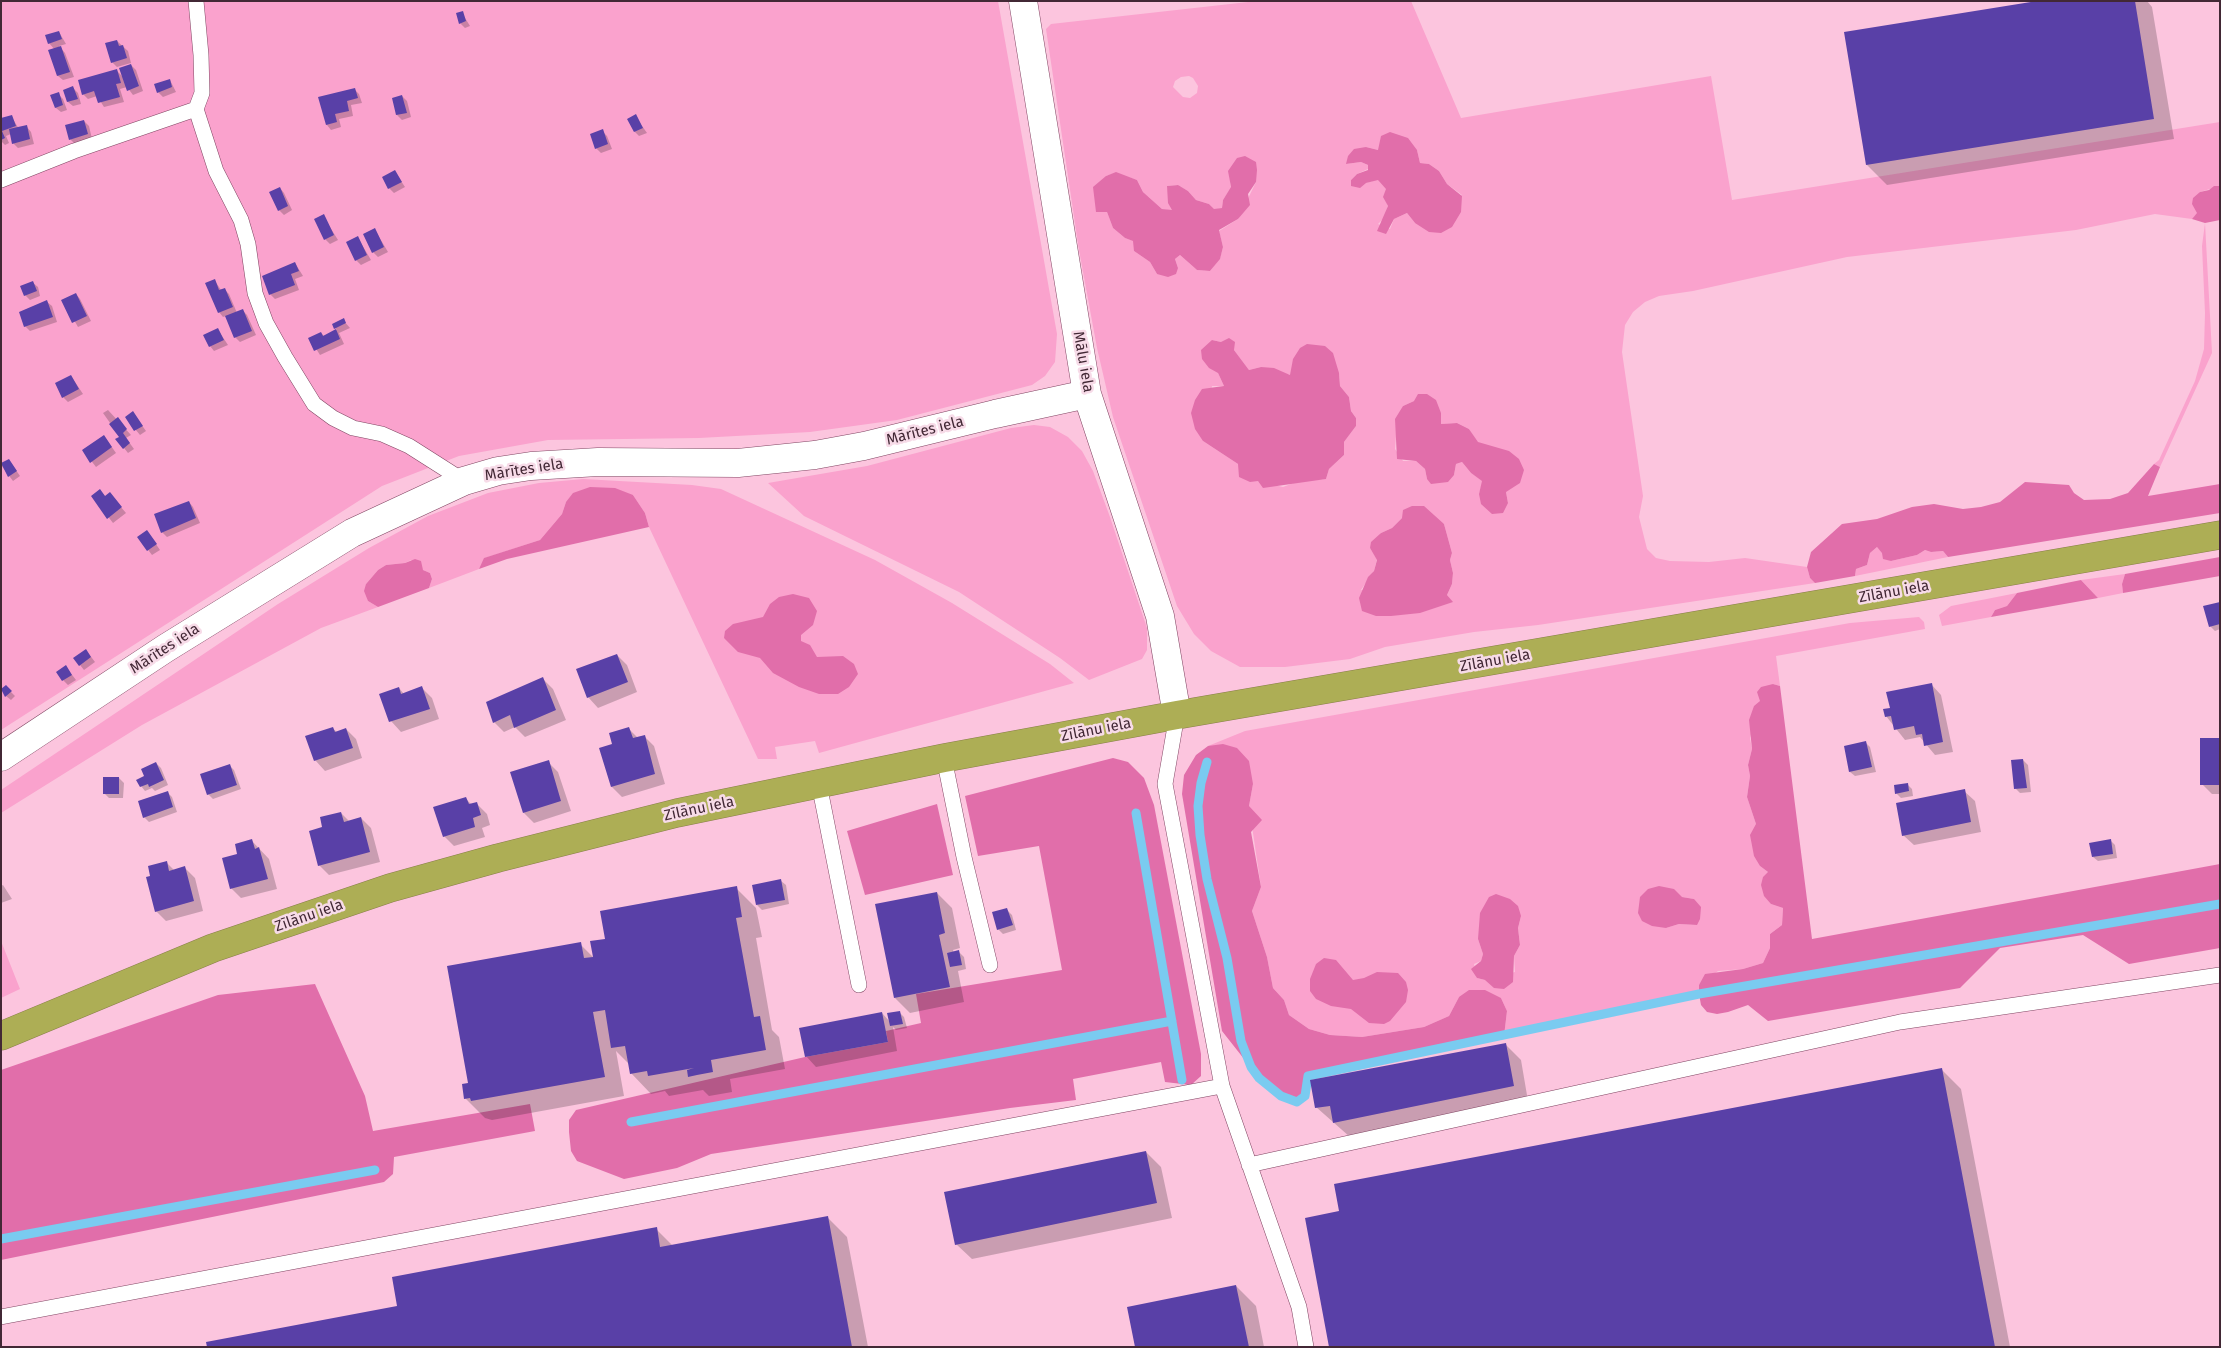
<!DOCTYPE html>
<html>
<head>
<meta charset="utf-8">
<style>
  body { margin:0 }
  #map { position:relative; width:2221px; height:1348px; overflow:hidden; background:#fcc5de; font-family:"Fira Sans",sans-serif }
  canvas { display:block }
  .frame { position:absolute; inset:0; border:2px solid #422835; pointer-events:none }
</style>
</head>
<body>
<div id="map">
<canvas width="2221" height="1348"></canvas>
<div class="frame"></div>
</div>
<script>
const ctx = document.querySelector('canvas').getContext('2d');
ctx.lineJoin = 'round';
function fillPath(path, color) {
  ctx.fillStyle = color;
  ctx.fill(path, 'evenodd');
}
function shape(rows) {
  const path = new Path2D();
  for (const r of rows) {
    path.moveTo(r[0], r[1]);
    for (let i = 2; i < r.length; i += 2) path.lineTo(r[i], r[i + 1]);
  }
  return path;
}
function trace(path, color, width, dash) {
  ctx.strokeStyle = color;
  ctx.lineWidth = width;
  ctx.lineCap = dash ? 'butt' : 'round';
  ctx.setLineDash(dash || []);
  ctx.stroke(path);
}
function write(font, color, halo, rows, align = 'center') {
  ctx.font = font + ' "Fira Sans",sans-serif';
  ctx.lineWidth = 5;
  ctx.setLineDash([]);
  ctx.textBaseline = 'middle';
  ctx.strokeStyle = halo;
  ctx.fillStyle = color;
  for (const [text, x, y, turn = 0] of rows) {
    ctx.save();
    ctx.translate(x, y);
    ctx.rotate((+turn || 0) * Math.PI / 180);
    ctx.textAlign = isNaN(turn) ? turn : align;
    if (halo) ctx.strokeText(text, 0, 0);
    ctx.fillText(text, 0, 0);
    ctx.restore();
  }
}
const green = shape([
  [1,1,998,1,1057,334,1055,362,1045,376,1032,385,897,420,810,432,699,438,548,440,459,456,382,486,1,730],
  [1257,1,1411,1,1461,118,1711,76,1732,200,2220,122,2220,186,2200,192,2198,213,2192,219,2155,214,2076,230,1847,257,1693,291,1659,296,1645,302,1633,312,1625,325,1622,352,1643,496,1639,517,1647,549,1656,558,1670,561,1709,562,1745,558,1807,567,1810,578,1815,583,1538,625,1474,632,1385,647,1350,659,1285,667,1240,667,1211,651,1194,634,1177,606,1113,417,1097,348,1079,250,1046,29,1051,24],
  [1189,76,1193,78,1198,86,1197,93,1190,98,1183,97,1173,87,1175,81,1181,77],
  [1366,147,1378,150,1417,150,1420,163,1429,164,1439,171,1447,184,1462,195,1415,223,1407,213,1394,219,1390,229,1378,224,1384,218,1388,206,1384,197,1387,189,1378,179,1366,183,1351,180,1357,174,1368,169,1368,165,1361,162,1346,164],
  [1229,171,1256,182,1238,219,1219,231,1223,247,1220,258,1210,271,1197,270,1180,255,1175,259,1178,268,1157,274,1150,262,1134,251,1134,241,1125,238,1113,228,1107,212,1106,176,1115,173,1137,180,1143,192,1162,209,1173,211,1167,186,1177,185,1188,191,1196,200,1209,204,1214,210,1222,208,1223,200,1231,188],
  [1212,340,1221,342,1234,350,1249,370,1261,367,1290,375,1339,373,1340,386,1349,397,1351,411,1356,418,1356,426,1344,442,1344,455,1329,469,1326,479,1299,481,1283,487,1258,481,1238,464,1203,441,1212,386,1224,386,1218,373],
  [1414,401,1441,413,1441,424,1457,423,1469,429,1506,492,1508,503,1479,494,1483,481,1471,473,1462,462,1456,464,1454,475,1427,479,1425,469,1416,461,1403,461,1395,449,1396,436,1403,406],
  [1402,518,1444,524,1452,553,1450,560,1453,573,1452,584,1447,595,1452,602,1361,590,1374,571,1377,559,1370,548,1381,533,1392,528],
  [2205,223,2212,353,2160,467,2154,464,2159,460,2195,381,2204,349,2205,313,2202,246],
  [1034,425,1050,427,1068,437,1082,451,1093,471,1110,517,1147,628,1147,650,1142,659,1089,680,1060,658,959,592,804,516,768,483,867,466,1011,428],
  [583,479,692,485,721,489,875,560,952,603,1050,664,1074,683,819,753,815,741,775,747,777,759,758,759,649,527,645,513,633,495,566,502,562,514,540,540,485,558,479,569,429,588,432,579,430,573,423,570,411,560,405,563,386,565,378,570,366,584,368,601,378,607,321,628,142,725,1,813,1,790,278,604,369,548,428,516,488,493,539,483],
  [1877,547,1891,561,1917,555,1925,550,1931,552,1943,551,1948,557,1855,576,1856,569,1867,565,1870,553],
  [2125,574,2122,584,2123,593,2098,598,2081,580],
  [2017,593,2007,606,1995,610,1991,617,1942,626,1939,615,1951,606],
  [1919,617,1924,622,1925,629,1776,656,1780,686,1773,684,1760,701,1750,738,1752,749,1748,765,1750,776,1747,797,1756,824,1760,866,1768,872,1771,904,1783,908,1782,925,1770,934,1770,948,1763,963,1743,969,1718,971,1699,985,1699,994,1504,1036,1507,1011,1501,998,1459,997,1449,1016,1424,1027,1362,1037,1330,1035,1309,1029,1289,1015,1284,1000,1273,988,1267,957,1252,911,1261,887,1249,806,1253,784,1208,746,1245,731,1850,623],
  [1682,897,1694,899,1697,925,1679,924,1666,928],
  [1521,916,1518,928,1520,945,1514,956,1515,972,1485,980,1477,978,1474,964,1481,961,1483,954,1478,939],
  [1,941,20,989,1,998]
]);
const forest = shape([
  [1390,132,1408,138,1417,150,1420,163,1429,164,1439,171,1447,184,1462,196,1461,212,1452,227,1441,233,1429,232,1415,223,1407,213,1394,219,1386,234,1377,231,1388,206,1383,197,1386,189,1378,180,1366,183,1360,188,1351,186,1351,180,1357,174,1368,170,1368,165,1361,162,1346,164,1348,156,1354,149,1366,147,1378,150,1381,136],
  [1245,156,1256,162,1257,170,1256,182,1248,194,1250,205,1238,219,1219,230,1223,247,1220,259,1210,271,1197,270,1180,255,1175,259,1178,268,1176,274,1168,277,1157,274,1150,262,1134,251,1133,241,1125,238,1113,228,1107,212,1096,212,1093,187,1106,176,1116,172,1137,180,1143,192,1162,209,1172,210,1168,203,1167,186,1178,185,1188,191,1196,200,1209,204,1214,209,1222,208,1223,200,1231,187,1228,171,1237,158],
  [2214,186,2220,186,2220,220,2205,223,2192,219,2197,213,2192,204,2193,198,2200,192,2209,190],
  [1229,338,1235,342,1234,350,1249,370,1261,367,1274,368,1290,375,1293,359,1300,348,1307,344,1325,346,1333,353,1339,373,1340,386,1349,397,1351,411,1356,418,1356,426,1344,442,1344,455,1329,469,1326,479,1263,488,1258,481,1250,482,1239,477,1238,464,1203,441,1195,429,1191,413,1195,400,1202,389,1224,386,1218,373,1209,368,1202,359,1201,350,1212,340,1221,342],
  [1418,394,1427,394,1436,400,1441,413,1441,424,1457,423,1469,429,1478,442,1509,451,1519,459,1524,470,1520,483,1506,492,1508,503,1503,513,1492,514,1481,504,1479,494,1482,481,1471,473,1462,462,1456,464,1454,475,1448,482,1431,484,1427,479,1425,469,1416,461,1397,459,1395,419,1403,406,1414,401],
  [2154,464,2160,467,2148,496,2220,484,2220,513,1948,557,1943,551,1931,552,1925,550,1917,555,1891,561,1883,559,1882,553,1877,547,1870,553,1867,565,1856,569,1855,576,1815,583,1810,578,1807,567,1811,552,1842,524,1877,519,1912,507,1934,504,1963,509,1981,507,2000,502,2025,482,2069,485,2074,493,2084,500,2110,499,2128,493],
  [590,487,615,488,633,495,645,513,649,527,507,559,479,569,484,558,540,540,562,514,566,502,573,493],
  [1412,506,1424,506,1444,524,1452,553,1450,560,1453,573,1452,584,1447,595,1453,602,1420,613,1391,616,1376,616,1362,611,1359,598,1368,577,1374,571,1377,560,1370,548,1371,542,1381,533,1392,528,1402,518,1403,510],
  [2220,557,2220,576,2123,593,2122,584,2125,574],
  [415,559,421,561,423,570,430,573,432,579,429,588,378,607,368,601,364,591,366,584,378,570,386,565,405,563],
  [2081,580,2098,598,1991,617,1995,610,2007,606,2017,593],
  [793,594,809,598,817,611,813,625,801,635,801,641,810,645,817,657,843,656,854,664,858,674,849,687,838,694,819,694,799,687,773,673,760,658,738,652,724,638,725,631,733,624,763,617,770,604,779,597],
  [1773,684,1780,686,1812,939,2220,864,2220,948,2129,964,2083,935,2000,948,1960,988,1768,1021,1748,1005,1728,1012,1717,1014,1707,1012,1701,1005,1699,994,1699,985,1705,974,1743,969,1763,963,1770,948,1770,934,1782,925,1783,908,1771,904,1764,896,1761,885,1763,877,1768,872,1760,866,1754,856,1750,835,1756,824,1747,797,1750,776,1748,765,1752,749,1749,720,1754,706,1760,701,1757,692,1761,687],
  [1223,744,1237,748,1249,761,1253,784,1249,806,1262,820,1251,832,1261,887,1252,911,1267,957,1273,988,1284,1000,1289,1015,1309,1029,1330,1035,1362,1037,1424,1027,1449,1016,1459,997,1469,990,1485,990,1501,998,1507,1011,1504,1036,1308,1076,1305,1096,1297,1102,1281,1096,1259,1078,1222,1031,1182,794,1184,775,1196,755,1208,746],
  [1113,758,1128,762,1144,778,1154,805,1201,1054,1201,1076,1191,1085,1165,1082,1161,1062,1073,1079,1076,1100,1010,1108,711,1154,677,1168,624,1179,577,1161,571,1151,569,1132,569,1120,576,1110,805,1057,888,1042,886,1031,921,1023,916,994,1062,970,1039,846,978,856,965,796],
  [937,804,953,875,865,895,847,831],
  [1659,886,1674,889,1682,897,1694,899,1701,907,1700,919,1697,925,1679,924,1666,928,1652,926,1642,921,1638,913,1640,897,1648,889],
  [1496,894,1510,899,1518,906,1521,916,1518,928,1520,945,1514,956,1513,982,1504,989,1494,988,1485,980,1477,978,1471,969,1481,961,1483,954,1478,939,1480,913,1489,897],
  [1324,958,1336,960,1353,980,1364,978,1377,972,1398,973,1406,982,1408,990,1406,1002,1390,1021,1384,1024,1369,1023,1351,1009,1331,1006,1316,999,1310,991,1310,979,1316,964],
  [315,984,365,1096,373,1131,530,1104,535,1131,394,1157,393,1174,384,1182,1,1260,1,1070,218,995]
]);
const shadow = shape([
  [2045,1,2147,1,2152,7,2174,139,1887,185,1867,165,1846,33],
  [462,13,470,26,465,28,460,23],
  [59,32,66,44,59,46,65,53,74,77,63,80,58,76,50,51,55,50,49,43],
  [117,41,128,51,131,63,117,67,112,62],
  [131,65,136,70,143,91,133,95,127,87,120,89,124,102,104,107,97,96,88,99,83,94,116,70,124,78],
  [170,80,176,92,163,97,158,92],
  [73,88,78,93,81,104,73,106,68,102,65,91],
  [354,89,359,94,362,103,351,105,353,116,339,119,341,127,331,130,327,125,319,98],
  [58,94,63,99,67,110,61,112,56,108,52,96],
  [402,96,407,101,411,117,402,120,397,115,393,99],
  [11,116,19,129,27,127,31,132,34,144,18,148,13,143,11,134,6,136,9,143,5,145,1,141,1,119],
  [635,116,647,133,639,136,635,132],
  [84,121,89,126,92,139,75,144,70,139],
  [602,131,607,136,612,149,601,153,596,148],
  [395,172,405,187,394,193,389,188],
  [280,188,284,193,292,210,284,215,279,210],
  [323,216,338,240,330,244,325,239],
  [375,230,388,252,378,257,373,252],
  [358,238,371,260,361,265,356,260],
  [295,263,303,276,295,279,299,290,275,299,270,294],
  [215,281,221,290,224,289,229,294,237,313,243,311,247,315,256,335,240,342,235,337,226,316,223,317,219,312],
  [33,283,38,287,40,296,30,300,25,295],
  [76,294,80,299,91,321,78,327,63,301],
  [47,302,52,306,57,322,30,331,25,326],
  [343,320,350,328,339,333,344,344,320,355,310,339,321,333,324,336,337,330,335,328],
  [218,330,228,345,214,351,210,346],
  [71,376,83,394,68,402,63,397],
  [108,410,131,435,126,438,134,449,128,453,124,448,120,437,103,413],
  [133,413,146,431,140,435,126,418],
  [104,436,116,453,96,467,83,450],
  [9,460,20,476,13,481,1,465],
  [100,491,106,497,114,499,126,513,113,523,93,497],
  [189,502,193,507,200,523,167,537,162,532],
  [151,537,160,550,152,555,139,538],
  [2220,603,2220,629,2215,631,2210,626],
  [86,650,95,662,84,670,80,665],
  [617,655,627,665,637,692,598,708,588,697],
  [66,667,76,680,68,685,63,680],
  [543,679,553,689,566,720,525,737,515,727,504,732,494,722],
  [1931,684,1941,695,1953,752,1935,755,1920,737,1905,740,1886,716,1891,709],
  [6,687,15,696,11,700,6,696],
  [399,688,404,694,422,688,432,698,439,719,401,732,391,721],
  [332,728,337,732,346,729,356,739,362,758,325,771,315,760],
  [629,729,638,738,644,736,654,746,665,784,622,797,612,787,614,745],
  [2220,740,2220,794,2212,794,2202,784],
  [1866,743,1870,747,1876,772,1855,776,1850,772],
  [2023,760,2028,765,2031,792,2020,793,2016,789],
  [548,762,558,772,571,811,534,823,524,813],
  [156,763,161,768,168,785,155,791,152,788,145,791,141,786],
  [229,765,234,770,241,789,213,799,208,794],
  [119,778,124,783,123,798,109,798,104,793],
  [1907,784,1912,789,1913,796,1901,798,1896,793],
  [1964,791,1975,801,1981,832,1914,845,1903,835],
  [167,792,172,797,177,812,149,822,144,817],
  [466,799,472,805,477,804,487,814,490,825,482,828,485,837,454,846,444,836],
  [341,813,349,821,361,818,371,828,380,862,329,875,319,865,324,828],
  [252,841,269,859,277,889,241,898,231,888,239,855],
  [2111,841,2115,845,2117,858,2098,861,2093,857],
  [166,862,175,871,185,868,195,878,203,911,166,921,156,911,152,877],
  [781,881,786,885,789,904,762,910,757,905],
  [3,885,12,899,1,903,1,886],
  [736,888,756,908,762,937,756,938,772,1030,779,1037,785,1069,730,1079,732,1092,709,1096,703,1090,669,1096,665,1091,651,1094,631,1073,630,1065,616,1051,624,1096,492,1120,485,1118,465,1098,469,1084,580,944,594,958,606,940],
  [937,893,952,908,960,948,953,950,954,953,959,952,964,957,966,969,958,971,964,1002,910,1013,895,998],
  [1007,910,1012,915,1016,930,1003,934,998,929],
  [899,1012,904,1017,907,1028,896,1030,893,1027,897,1051,816,1067,806,1056,882,1013,890,1022],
  [1505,1044,1521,1060,1528,1101,1350,1137,1316,1107],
  [1941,1069,1961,1089,2010,1347,1331,1347],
  [1146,1152,1161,1167,1172,1218,972,1259,956,1244],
  [827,1217,847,1237,868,1347,208,1347,399,1307,656,1229,673,1246],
  [1236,1286,1256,1306,1264,1347,1136,1347]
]);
const stream = shape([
  [1207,762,1201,783,1198,806,1200,835,1207,879,1227,958,1241,1041,1251,1067,1259,1078,1281,1096,1297,1102,1305,1096,1308,1076,1699,994,2220,904],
  [1136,813,1182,1080],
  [631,1122,1172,1021],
  [1,1239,375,1170]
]);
const building = shape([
  [2037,1,2135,1,2154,119,1866,165,1844,32],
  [463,11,466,21,459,24,456,13],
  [59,31,62,39,48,44,45,35],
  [117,40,119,46,123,45,127,58,111,63,105,43],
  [61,46,70,72,57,76,48,50],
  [131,64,139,86,127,91,119,68],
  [117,69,121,83,116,84,120,97,98,103,94,91,82,95,78,80],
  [170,79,172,87,157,93,154,84],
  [73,86,78,99,67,102,63,90],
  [355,88,358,98,347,101,349,111,335,114,337,122,326,125,318,97],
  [59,92,63,105,55,108,50,95],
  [402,95,407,113,396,115,392,98],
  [636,114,643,128,634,132,627,119],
  [12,115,16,126,2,131,5,138,1,140,1,118],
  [84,120,88,134,69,140,65,125],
  [27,125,30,139,12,144,9,129],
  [603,129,608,144,595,149,590,134],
  [395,170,402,182,388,189,382,177],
  [280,187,288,206,278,211,269,192],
  [324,214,334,235,324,240,314,219],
  [375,228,384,247,372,253,363,234],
  [358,236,367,255,355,261,346,242],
  [295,262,299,271,291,274,295,285,269,295,262,276],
  [215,279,219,290,225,288,233,307,218,313,205,283],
  [33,281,37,291,24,296,20,286],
  [76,293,87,316,72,323,61,300],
  [47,300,53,317,24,327,19,312],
  [243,309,252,331,234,338,225,316],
  [344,318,346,323,334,329,332,324],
  [218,328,224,340,209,347,203,335],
  [336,329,340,339,314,351,308,338,321,332,323,336],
  [71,375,79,389,62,398,55,383],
  [133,411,143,426,134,431,125,417],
  [118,417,127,429,123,433,130,443,123,449,115,439,119,437,109,424],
  [104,435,112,447,90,463,82,450],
  [9,459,17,471,8,477,1,463],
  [100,489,105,496,110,492,122,507,107,519,91,496],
  [189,501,196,518,161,533,154,514],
  [147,530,157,544,147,551,137,537],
  [2220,602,2220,624,2209,627,2203,606],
  [86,649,91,657,79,666,73,658],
  [617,654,628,682,587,698,576,669],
  [66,665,72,675,62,681,56,672],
  [543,677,556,710,514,728,510,715,493,723,486,702],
  [1932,683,1943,742,1924,746,1922,734,1916,735,1914,726,1894,730,1891,716,1885,717,1883,709,1890,708,1886,692],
  [6,685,12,691,5,697,1,689],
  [422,686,430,709,389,722,379,694,399,687,401,694],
  [333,727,335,732,346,728,353,748,314,761,305,736],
  [629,727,633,738,645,735,655,774,611,787,599,748,612,744,609,733],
  [2200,738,2220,738,2220,785,2200,785],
  [1866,741,1872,767,1849,772,1844,746],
  [2023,759,2027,788,2014,789,2011,760],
  [549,760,561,801,523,813,510,772],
  [156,762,164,780,149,787,148,784,140,787,136,780,144,776,141,769],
  [230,764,237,785,207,795,200,774],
  [103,777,119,777,119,794,103,794],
  [1908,783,1909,791,1895,794,1894,785],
  [1965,789,1971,822,1902,836,1896,803],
  [168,791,173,807,143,818,138,801],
  [466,797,469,804,477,802,481,815,473,818,475,827,443,837,433,807],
  [341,812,344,822,361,817,370,852,318,866,309,831,322,827,320,817],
  [252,839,255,849,259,847,268,879,230,889,222,858,237,854,235,844],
  [2111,839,2113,854,2092,857,2089,843],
  [167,861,169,871,185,866,194,901,155,912,146,877,150,876,148,866],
  [781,879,785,900,756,905,752,885],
  [737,886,742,917,736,918,754,1017,760,1016,766,1050,711,1060,713,1072,697,1075,688,1077,687,1070,694,1068,648,1076,647,1071,630,1074,625,1046,611,1048,605,1010,593,1012,605,1077,471,1101,470,1098,464,1099,462,1084,468,1083,447,966,581,942,584,958,593,957,590,941,605,939,600,911],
  [937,892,945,933,939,935,950,987,894,998,875,904],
  [1007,908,1013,925,997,930,992,912],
  [959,950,962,965,950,967,947,953],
  [900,1011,903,1024,890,1026,887,1013],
  [882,1012,888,1042,805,1057,799,1028],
  [1506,1043,1514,1086,1333,1123,1330,1106,1315,1108,1310,1080],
  [1942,1068,1995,1347,1329,1347,1305,1218,1339,1211,1334,1184],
  [1146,1151,1157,1203,955,1245,944,1192],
  [828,1216,852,1347,207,1347,206,1342,397,1306,392,1277,657,1227,660,1247],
  [1236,1285,1249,1347,1135,1347,1127,1307]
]);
const lane = shape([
  [196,1,201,55,202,93,196,109,216,171,241,220,248,244,255,293,266,323,285,357,314,404,333,418,353,428,382,434,409,446,464,481],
  [1,180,74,151,196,109],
  [1177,715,1165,784,1222,1086,1299,1307,1306,1347],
  [944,758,964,857,990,965],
  [819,784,859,985],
  [1249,1165,1900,1022,2220,975],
  [1,1317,1222,1086]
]);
const street = shape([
  [1023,1,1087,394,1160,616,1177,715],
  [1,757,166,648,352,533,464,481,498,471,531,466,598,462,738,463,815,455,864,446,995,414,1087,394]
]);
const highway = shape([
  [1,1036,213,948,390,888,498,858,677,813,944,758,1177,715,2220,535]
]);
const streetNames = [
  ["Mālu iela",1083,362,80],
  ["Mārītes iela",925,431,-14],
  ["Mārītes iela",524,470,-9],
  ["Zīlānu iela",1894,592,-10],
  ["Mārītes iela",165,649,-33],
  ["Zīlānu iela",1495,661,-10],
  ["Zīlānu iela",1096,730,-11],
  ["Zīlānu iela",699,809,-12],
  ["Zīlānu iela",309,916,-19]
];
fillPath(green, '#faa2cd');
fillPath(forest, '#e16eaa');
fillPath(shadow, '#0003');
trace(stream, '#7acbf0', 9);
fillPath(building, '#5940a7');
trace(lane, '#804663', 16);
trace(street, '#804663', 29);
trace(highway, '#887f4a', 29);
trace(lane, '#fff', 15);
trace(street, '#fff', 28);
trace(highway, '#adae55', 28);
write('15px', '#422835', '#f7dbe8', streetNames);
</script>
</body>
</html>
